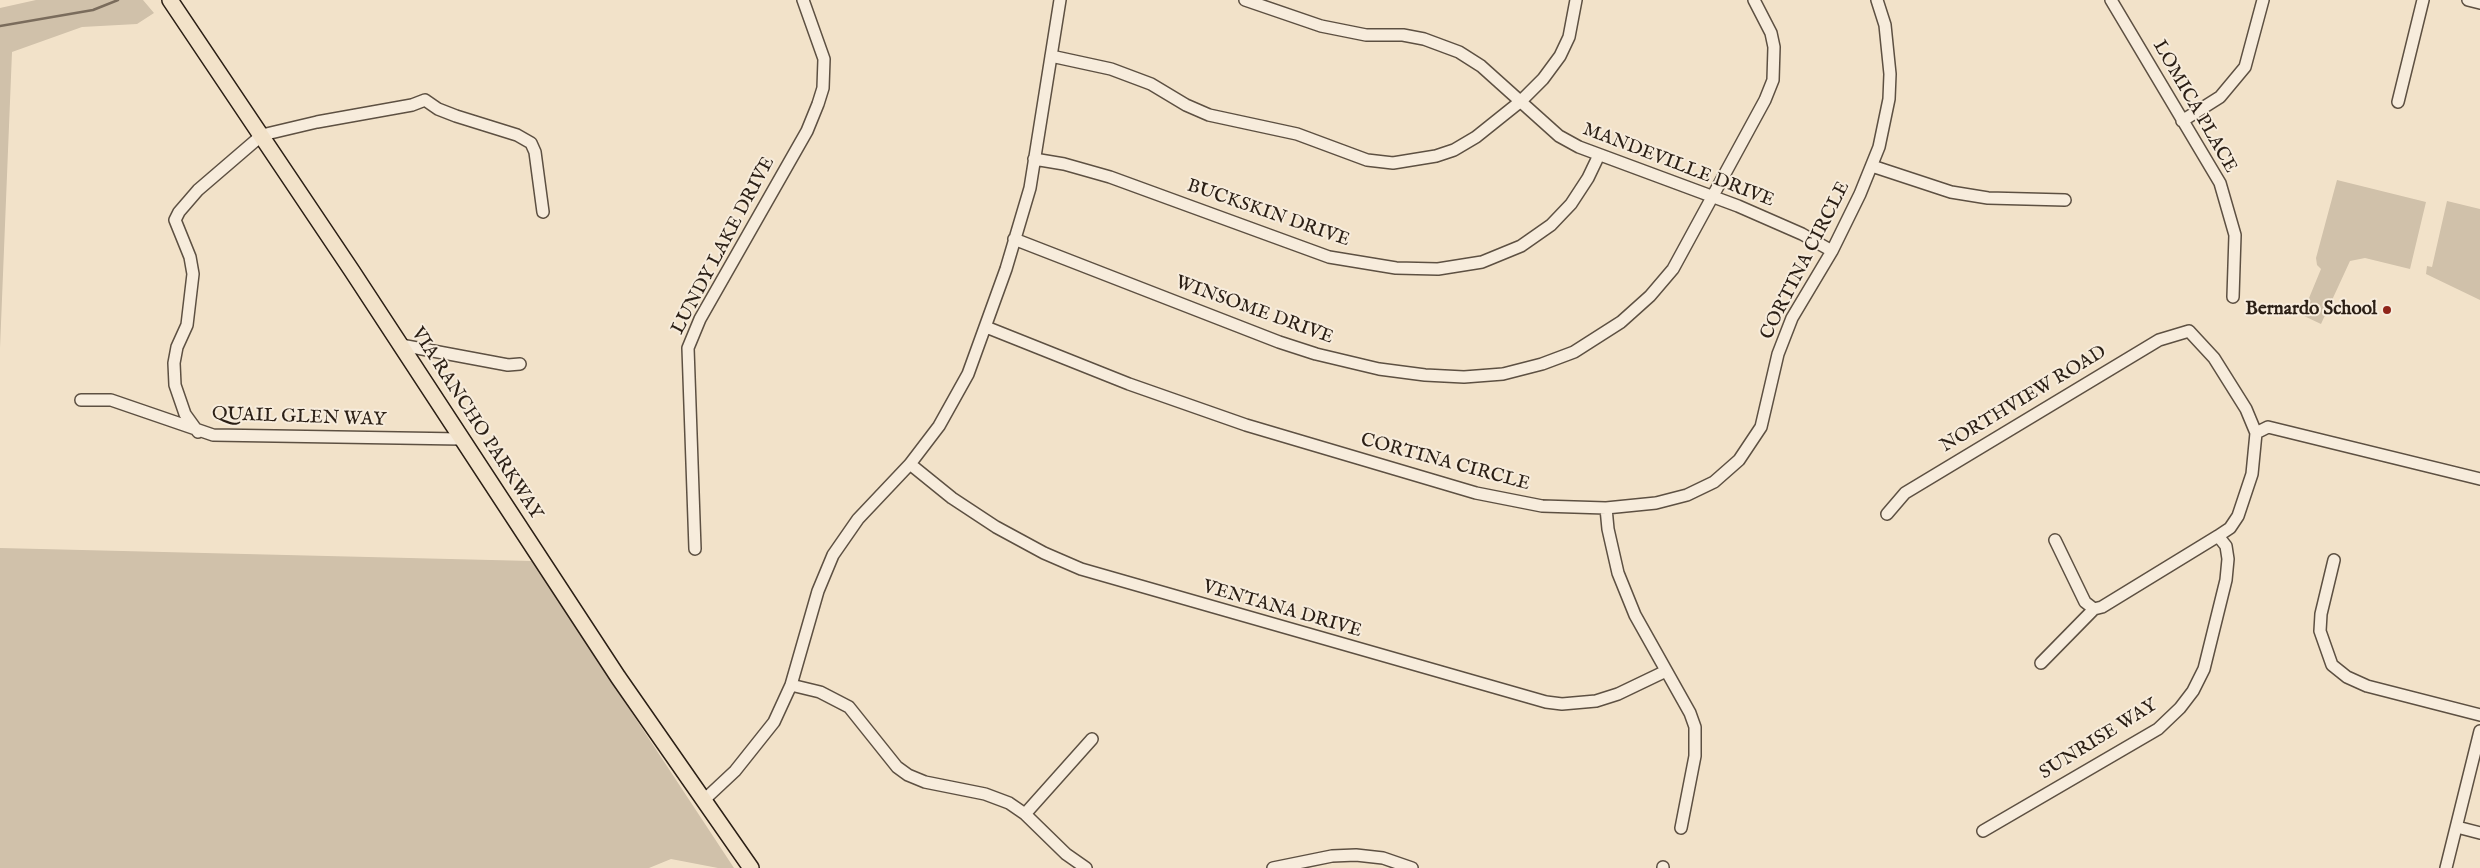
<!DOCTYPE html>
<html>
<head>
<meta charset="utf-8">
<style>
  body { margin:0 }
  canvas { display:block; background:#f2e2c9 }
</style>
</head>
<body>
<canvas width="2480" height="868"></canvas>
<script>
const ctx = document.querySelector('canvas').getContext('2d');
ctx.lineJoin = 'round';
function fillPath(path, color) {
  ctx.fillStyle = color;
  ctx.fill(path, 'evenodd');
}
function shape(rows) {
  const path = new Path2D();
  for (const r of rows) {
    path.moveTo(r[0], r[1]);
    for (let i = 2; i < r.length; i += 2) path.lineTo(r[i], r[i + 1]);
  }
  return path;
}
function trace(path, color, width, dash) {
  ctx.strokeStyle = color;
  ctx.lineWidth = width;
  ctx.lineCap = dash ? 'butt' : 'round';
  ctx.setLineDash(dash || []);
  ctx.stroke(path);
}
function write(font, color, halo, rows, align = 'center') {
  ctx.font = font + ' "IM FELL English",serif';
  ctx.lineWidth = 4;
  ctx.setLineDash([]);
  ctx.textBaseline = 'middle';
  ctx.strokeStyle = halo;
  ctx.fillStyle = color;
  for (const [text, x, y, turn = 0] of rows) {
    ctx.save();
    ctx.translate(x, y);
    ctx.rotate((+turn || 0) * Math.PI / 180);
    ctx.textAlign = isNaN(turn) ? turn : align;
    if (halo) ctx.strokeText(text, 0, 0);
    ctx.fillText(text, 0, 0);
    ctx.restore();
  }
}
const green = shape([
  [36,0,143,0,154,13,137,24,82,27,12,52,0,348,0,8],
  [2337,180,2426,202,2410,269,2365,258,2350,261,2321,324,2302,315,2321,269,2317,265,2316,258],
  [2447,201,2480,209,2480,300,2426,274,2427,266,2432,267],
  [0,548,532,561,734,868,718,868,671,859,649,868,0,868]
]);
const stream = shape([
  [0,26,93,10,118,0]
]);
const minor = shape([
  [1245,0,1321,26,1366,35,1403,35,1424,39,1459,52,1481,66,1559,136,1579,147,1738,206,1802,234,1832,251],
  [2111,0,2220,183,2235,235,2233,297],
  [2468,0,2480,3],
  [1051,56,1111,69,1151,84,1186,105,1209,115,1297,134,1367,160,1393,163,1436,156,1454,150,1476,137,1521,101,1543,79,1560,56,1569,37,1576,0],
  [2398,102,2423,0],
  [2182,121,2220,97,2245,67,2263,0],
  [1034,159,1064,164,1110,177,1329,257,1396,268,1438,269,1482,262,1521,246,1551,225,1571,204,1588,178,1599,155],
  [1872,166,1951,192,1988,198,2065,200],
  [1014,239,1279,342,1316,354,1379,369,1425,375,1464,377,1503,374,1542,364,1574,352,1621,322,1650,296,1673,269,1765,100,1773,80,1774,47,1771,33,1754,0],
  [986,327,1129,384,1246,425,1476,493,1542,506,1606,508,1656,503,1687,495,1714,482,1739,460,1761,427,1778,354,1792,318,1832,251,1860,194,1879,147,1889,99,1890,74,1885,25,1877,0],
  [401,345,508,365,520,364],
  [81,400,111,400,213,435,461,439],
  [198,432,185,414,175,385,174,363,177,347,187,325,193,274,190,257,175,220,179,212,198,190,262,135,317,122,412,105,425,100,438,109,456,116,517,135,531,143,535,152,543,212],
  [2256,433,2268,427,2480,479],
  [910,464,952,498,996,527,1044,553,1081,569,1546,702,1562,704,1596,701,1618,694,1666,671],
  [1606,508,1608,529,1618,573,1635,615,1690,713,1695,727,1695,756,1681,828],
  [1887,514,1905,493,2159,340,2189,331,2214,358,2246,409,2256,433,2252,474,2238,516,2230,528,2218,536,2102,607,2094,609,2085,602,2055,540],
  [695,549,688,348,700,319,807,131,818,104,823,88,824,59,803,0],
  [2334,560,2321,614,2320,631,2332,665,2347,677,2367,686,2480,715],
  [2041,663,2094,609],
  [791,685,820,692,849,707,897,767,908,775,925,782,985,794,1009,803,1025,814,1066,854,1086,868],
  [704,800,735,771,774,722,791,685,818,591,833,555,858,519,910,464,939,426,968,374,1006,269,1030,188,1060,0],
  [1025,814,1092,739],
  [2457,827,2480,833],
  [1983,831,2158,729,2180,708,2193,691,2204,669,2226,580,2228,559,2226,546,2218,536],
  [1273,868,1332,856,1356,855,1383,858,1412,868],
  [1663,868,1663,867],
  [2446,868,2480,731]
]);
const major = shape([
  [170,0,352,271,618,677,751,868]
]);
const markers = [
  [2387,310,5,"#8f2418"]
];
const streetNames = [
  ["LOMICA PLACE",2194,107,60],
  ["MANDEVILLE DRIVE",1678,166,21],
  ["BUCKSKIN DRIVE",1268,214,19],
  ["LUNDY LAKE DRIVE",724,246,-62],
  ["CORTINA CIRCLE",1806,261,-63],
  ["WINSOME DRIVE",1254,311,20],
  ["NORTHVIEW ROAD",2024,400,-31],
  ["QUAIL GLEN WAY",299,418,2],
  ["VIA RANCHO PARKWAY",476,424,57],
  ["CORTINA CIRCLE",1445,463,15],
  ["VENTANA DRIVE",1282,610,16],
  ["SUNRISE WAY",2099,740,-32]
];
const poiNames = [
  ["Bernardo School",2377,310]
];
fillPath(green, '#d0c1aa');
trace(stream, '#7a6c5c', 2.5);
trace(minor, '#5d5042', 14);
trace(major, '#2b1f15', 18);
trace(minor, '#f7ecdc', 11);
trace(major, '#f2e2c9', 15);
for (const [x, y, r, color] of markers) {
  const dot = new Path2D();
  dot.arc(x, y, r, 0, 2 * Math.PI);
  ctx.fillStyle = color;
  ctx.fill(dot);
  trace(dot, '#f7ecdc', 2);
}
write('19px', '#2b1f15', '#f7ecdc', streetNames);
write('bold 19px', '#2b1f15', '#f7ecdc', poiNames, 'right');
</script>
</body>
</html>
